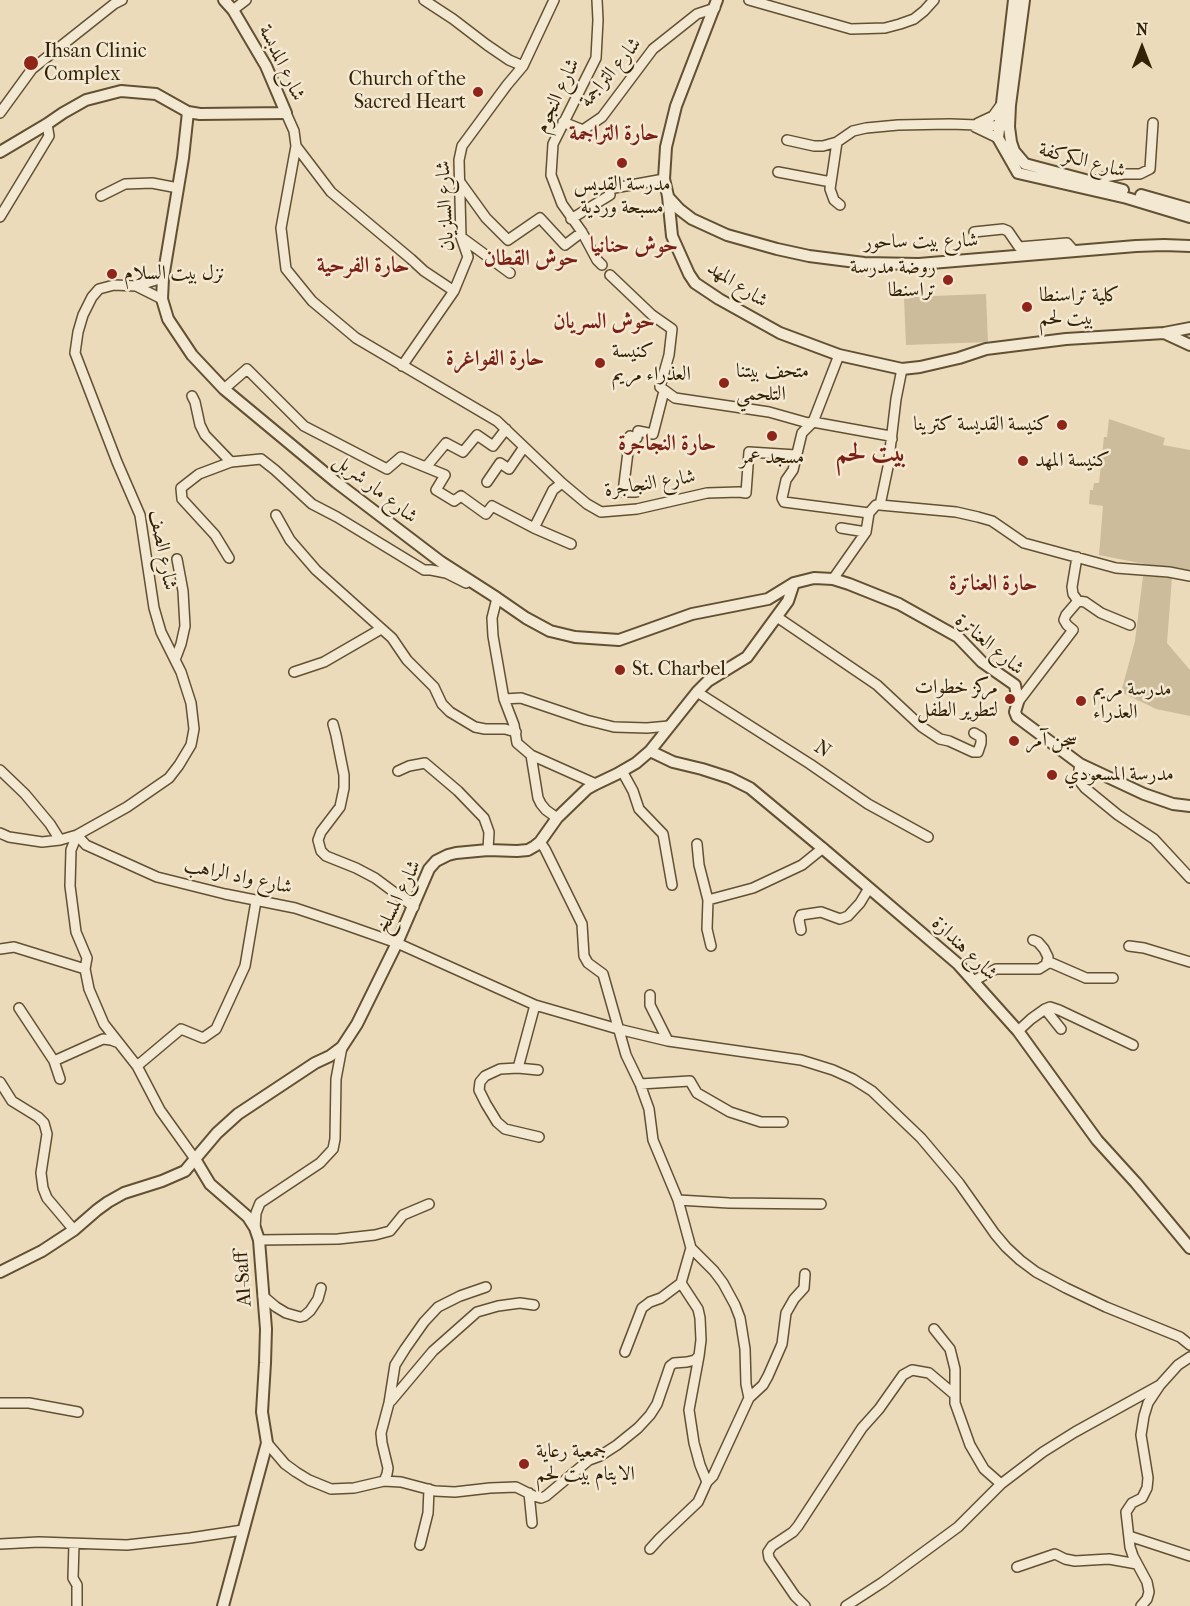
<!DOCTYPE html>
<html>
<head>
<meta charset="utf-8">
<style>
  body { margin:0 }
  #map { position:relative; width:1190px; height:1606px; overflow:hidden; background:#ecdbba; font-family:"IM FELL French Canon",serif }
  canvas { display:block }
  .north { position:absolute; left:1112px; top:18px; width:60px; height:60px; -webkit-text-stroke:4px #f3e8d2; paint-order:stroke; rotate:0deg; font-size:16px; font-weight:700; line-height:24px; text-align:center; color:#342206 }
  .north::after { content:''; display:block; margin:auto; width:21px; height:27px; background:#342206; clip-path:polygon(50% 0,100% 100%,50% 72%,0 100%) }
</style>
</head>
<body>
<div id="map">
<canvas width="1190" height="1606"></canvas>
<div class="north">N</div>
</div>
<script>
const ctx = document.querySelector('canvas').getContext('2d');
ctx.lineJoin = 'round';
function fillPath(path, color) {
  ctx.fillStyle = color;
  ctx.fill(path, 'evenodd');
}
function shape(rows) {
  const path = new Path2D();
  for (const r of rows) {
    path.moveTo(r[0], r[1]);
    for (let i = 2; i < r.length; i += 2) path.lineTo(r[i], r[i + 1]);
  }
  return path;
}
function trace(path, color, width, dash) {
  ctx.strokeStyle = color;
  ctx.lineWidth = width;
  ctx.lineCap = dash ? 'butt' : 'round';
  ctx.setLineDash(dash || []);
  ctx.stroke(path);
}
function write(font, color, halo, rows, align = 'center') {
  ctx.font = font + ' "IM FELL French Canon",Amiri,serif';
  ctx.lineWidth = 5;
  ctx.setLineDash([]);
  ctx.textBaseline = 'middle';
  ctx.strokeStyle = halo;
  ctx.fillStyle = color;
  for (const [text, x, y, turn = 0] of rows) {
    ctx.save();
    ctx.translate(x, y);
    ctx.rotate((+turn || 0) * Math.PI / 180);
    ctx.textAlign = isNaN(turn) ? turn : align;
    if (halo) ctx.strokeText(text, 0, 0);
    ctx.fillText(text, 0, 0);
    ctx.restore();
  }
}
const green = shape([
  [986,294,988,342,906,345,904,297],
  [1109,419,1165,438,1163,445,1190,450,1190,573,1099,555,1103,506,1089,504,1090,490,1093,490,1094,483,1099,483,1104,437,1107,437],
  [1143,576,1172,578,1167,643,1190,670,1190,716,1156,709,1121,692,1135,641]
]);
const minor = shape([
  [424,0,453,19,487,45,509,60,523,66],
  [597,0,598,20,596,58,553,144,551,175,562,204,582,232,597,260,602,265],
  [749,0,851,29,885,28,900,24,914,19,924,11,934,0],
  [233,10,246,0],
  [0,113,32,69,114,4,122,0],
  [286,113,294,131,296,146,281,228,286,269,312,301,356,338,497,421,562,483,587,504,601,512,637,509,707,493,739,492,746,493,749,452,796,455],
  [563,122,583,130,602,117,653,49,697,14,715,8],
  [978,123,993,116,1001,105],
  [975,127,998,138],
  [787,140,814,146,823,146,837,142,853,131,866,128,898,125,950,124,1005,126],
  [837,142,830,189,834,200,840,205],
  [296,146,331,192,411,259,424,271,454,291],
  [778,172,831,182],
  [460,182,486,218,508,240,540,218,565,245,582,232],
  [1092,184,1093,182,1104,177,1124,174,1140,174,1150,169,1153,123],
  [101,196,125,184,152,183,178,188],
  [0,217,49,136,47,124],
  [571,219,610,195,609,189,664,179],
  [974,232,1003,229,1008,231,1019,247,1067,243,1074,251],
  [461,237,510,273],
  [610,275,652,315,672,329,669,355,660,387,675,398,769,412,808,423,813,422,890,436,892,439],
  [136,286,163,278],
  [839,355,813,422,802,433,793,470,786,480,782,498,784,502,869,513],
  [402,366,454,291,468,257,461,237,459,160,462,146,507,85,523,66,554,0],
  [224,389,247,369,304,426,387,469,401,457,445,475,436,490,454,501,461,496,486,514,492,506,534,528,571,544],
  [192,396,195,402,200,425,205,435,231,462],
  [426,467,446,443,463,452,477,435,493,446,506,429],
  [487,482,500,463,509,469,524,447],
  [636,492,623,492,630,436,637,438,638,431,653,434,664,391],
  [880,505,956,512,978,517,992,521,1024,543,1116,568,1169,572,1190,576],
  [276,515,290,540,316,570,392,638,407,660,434,687,442,704,450,712,475,727,485,729,505,729,516,732],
  [534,528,553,490,562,483],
  [841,528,866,532],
  [1077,557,1072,587,1073,594,1078,601,1085,602,1101,613,1130,625],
  [229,558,215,535,182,499,181,488,199,474,231,462,261,459,275,470,312,504,337,517,424,570,431,570,446,573,466,583],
  [833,579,866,532,869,513,876,505,880,505,888,467,896,399,902,369],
  [497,598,492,618,493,636,504,699,514,725,517,743,531,755,538,798,541,804,546,810,557,818],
  [777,617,877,685,922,727,940,739,949,741,973,752,978,752,981,743,981,737,974,733],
  [175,660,181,644,185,626,183,591,177,559],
  [294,672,324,662,381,629],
  [697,692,810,764,868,804,928,837],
  [504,699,521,698,586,720,614,727,647,728,669,726],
  [1018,702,1073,630,1067,625,1064,620,1066,615,1078,601],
  [333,724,336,735,344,775,344,788,340,807,321,832,318,840,321,851,326,856,356,868,375,878,414,907],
  [531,755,596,784],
  [1080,764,1079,770,1081,783,1085,788,1118,815,1154,839,1190,878],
  [0,770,25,794,50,824,60,840],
  [398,771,409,766,425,763,458,791,484,818,489,832,488,850],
  [622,771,633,791,639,809,663,834,672,885],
  [0,833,9,837,42,842,60,840,77,835,127,807,169,778,179,765,191,745,194,729,191,703,181,672,161,632,154,608,140,515,117,462,75,353,78,332,83,315,92,297,99,289,114,285,136,286,162,299],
  [77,835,86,845,157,877,225,894,295,908,343,924,397,943,535,1005,618,1029,668,1041,801,1060,833,1070,853,1079,872,1091,921,1138,959,1183,995,1234,1006,1247,1020,1260,1036,1272,1066,1288,1106,1307,1180,1337,1190,1345],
  [77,835,71,850,70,886,76,932,87,958,85,969,89,989,104,1024,137,1066,160,1110,195,1159],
  [540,842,545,849,582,924,584,956,588,963,603,974,626,1055,640,1084,649,1109,653,1140,678,1200,691,1248,681,1283,661,1298,650,1302,642,1308,625,1352],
  [697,844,699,865,708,900,707,929,711,946],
  [708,900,753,888,802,865,823,848],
  [801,930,799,920,801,915,821,912,840,919,848,916,860,903,869,888],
  [1129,946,1144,948,1190,962],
  [0,949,14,947,85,969],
  [1047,961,1086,978,1113,978],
  [973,981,996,969,1039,969,1047,964,1048,957,1044,949,1038,942,1033,940],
  [650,995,650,1005,668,1041],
  [535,1005,518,1068,500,1069,485,1076,480,1082,479,1090,486,1104,497,1122,505,1129,539,1137],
  [19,1008,54,1061,60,1079],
  [1045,1009,1061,1029],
  [1018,1031,1031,1019,1045,1009,1050,1007,1059,1010,1133,1045],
  [54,1061,103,1039,111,1040,119,1043],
  [137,1066,181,1029,203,1038,216,1029,245,966,256,901],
  [518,1068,538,1070],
  [0,1082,12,1101,38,1117,44,1123,47,1134,41,1173,43,1188,47,1198,74,1230],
  [640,1084,690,1081,697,1093,730,1112,761,1122,783,1122],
  [678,1200,729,1203,821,1204],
  [255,1228,256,1213,260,1203,320,1163,333,1149,335,1139,336,1079,342,1047],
  [259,1240,338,1239,375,1235,390,1231,403,1215,429,1204],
  [691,1248,714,1271,723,1283,735,1305,740,1318,745,1349,746,1384,749,1398],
  [263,1296,276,1307,286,1313,300,1317,304,1316,310,1311,318,1299,321,1288],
  [934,1329,950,1349,955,1369,955,1403,970,1445,984,1469,1001,1484],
  [699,1356,689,1410,694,1443,700,1465,707,1482],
  [391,1401,433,1351,477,1312,498,1306,520,1303,534,1305],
  [0,1403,29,1403,78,1412],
  [267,1443,285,1464,296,1472,309,1480,331,1489,354,1488,384,1481,401,1482,435,1491,455,1492,490,1488,516,1487,534,1496,541,1498,546,1496,589,1460,600,1456,617,1445,638,1428,650,1415,657,1404,670,1366,674,1363,687,1362,695,1360,699,1356,701,1340,700,1318,698,1309,681,1283],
  [384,1481,387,1474,388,1468,382,1443,381,1433,389,1403,395,1365,405,1349,424,1322,438,1307,460,1296,486,1287],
  [529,1493,532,1523],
  [1129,1536,1190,1556],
  [0,1544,39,1542,127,1545,190,1538,243,1530],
  [74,1544,73,1578,77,1585,77,1606],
  [420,1545,428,1513,429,1489],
  [650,1549,660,1538,698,1502,707,1482,713,1476,749,1398,763,1385,768,1376,782,1344,786,1313,794,1299,804,1288,805,1274],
  [1017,1567,1055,1554,1065,1559,1075,1561,1109,1559,1137,1564],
  [805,1606,795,1596,769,1558,768,1552,772,1546,793,1532,798,1526,862,1428,879,1409,903,1375,912,1370,929,1373,955,1395],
  [846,1606,883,1582,958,1527,1001,1484,1043,1452,1075,1432,1160,1385],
  [1141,1606,1147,1599,1149,1592,1147,1582,1133,1556,1130,1547,1126,1512,1132,1503,1142,1498,1147,1488,1148,1478,1141,1435,1144,1416,1148,1403,1160,1385,1178,1365,1190,1357]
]);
const tertiary = shape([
  [717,0,676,106,666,147,664,179,668,196,672,236,689,274,695,283,719,299,780,333,839,355,902,369,920,367,959,358,986,349,1066,339,1164,333,1190,328],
  [1014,0,998,138,1018,173,1127,198,1190,217],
  [1024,0,1010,105,1009,127,1011,142,1014,151,1025,164,1123,190],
  [188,112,183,158,163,278,162,299,168,319,192,355,224,389,336,482,441,562,497,598,526,618,550,631,575,637,619,640,692,614,768,599,794,583,814,578,833,579,849,584,899,604,958,637,982,662,1015,685,1018,702,1015,712,1017,717,1080,764,1144,794,1173,804,1190,806],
  [0,152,47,124,63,113,86,100,121,91,156,94,188,112,200,114,286,113,266,66,233,10,224,0],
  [1141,195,1190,209],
  [668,197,679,209,692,219,727,235,777,249,809,256,864,263,919,264,1136,246,1164,245,1190,246],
  [1164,333,1190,345],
  [650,751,673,762,702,769,730,778,750,788,827,852,958,964,1018,1031,1097,1140,1136,1183,1190,1248],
  [195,1159,217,1133,238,1114,315,1063,330,1056,342,1047,357,1024,397,943,429,869,436,861,448,855,456,853,488,850,517,851,528,850,535,846,540,842,557,818,587,789,596,784,617,774,636,763,650,751,697,692,708,681,747,657,788,601,794,583],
  [0,1272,42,1251,74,1230,97,1210,108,1202,124,1193,162,1181,185,1171,195,1159,210,1184,248,1217,255,1228,259,1240,266,1329,265,1363,262,1412,267,1443,223,1606]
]);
const markers = [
  [31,63,8,"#8f2418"],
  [478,92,6,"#8f2418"],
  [622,163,6,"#8f2418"],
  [112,274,6,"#8f2418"],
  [948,280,6,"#8f2418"],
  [1027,307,6,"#8f2418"],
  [600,363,6,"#8f2418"],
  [724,383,6,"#8f2418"],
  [1062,425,6,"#8f2418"],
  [772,436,6,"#8f2418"],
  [1023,461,6,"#8f2418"],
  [620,670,6,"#8f2418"],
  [1010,699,6,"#8f2418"],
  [1081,701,6,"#8f2418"],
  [1014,741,6,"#8f2418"],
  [1052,775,6,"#8f2418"],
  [524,1464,6,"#8f2418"]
];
const poiNames = [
  ["Ihsan Clinic",44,52],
  ["Complex",44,75],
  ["Church of the",466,80,"right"],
  ["Sacred Heart",466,103,"right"],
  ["مدرسة القديس",622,185,"center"],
  ["مسبحة وردية",622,208,"center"],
  ["روضة مدرسة",936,268,"right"],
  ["تراسنطا",936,291,"right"],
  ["نزل بيت السلام",124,274],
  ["كلية تراسنطا",1039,296],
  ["بيت لحم",1039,319],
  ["كنيسة",612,352],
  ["العذراء مريم",612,375],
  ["متحف بيتنا",736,372],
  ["التلحمي",736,395],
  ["كنيسة القديسة كترينا",1050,425,"right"],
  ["مسجد عمر",772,458,"center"],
  ["كنيسة المهد",1035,461],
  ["St. Charbel",632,670],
  ["مركز خطوات",998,688,"right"],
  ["لتطوير الطفل",998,711,"right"],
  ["مدرسة مريم",1093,690],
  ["العذراء",1093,713],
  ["سجن آمر",1026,741],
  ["مدرسة المسعودي",1064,775],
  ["جمعية رعاية",536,1452],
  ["الايتام بيت لحم",536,1475]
];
const streetNames = [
  ["شارع المدبسة",281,63,64],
  ["شارع التراجمة",611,73,-50],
  ["شارع النجوم",558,96,-65],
  ["شارع الكركفة",1082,161,15],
  ["شارع السلزيان",446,206,-93],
  ["شارع بيت ساحور",921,242,-1],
  ["شارع المهد",737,285,33],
  ["شارع النجاجرة",650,484,-9],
  ["شارع مار شربل",375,489,38],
  ["شارع الصف",162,550,79],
  ["شارع العناترة",989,645,40],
  ["N",822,750,34],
  ["شارع واد الراهب",238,877,12],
  ["شارع المسلخ",399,897,-64],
  ["شارع هندازة",964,949,44],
  ["Al-Saff",244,1279,-94]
];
const quarterNames = [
  ["حارة التراجمة",614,135],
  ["حوش حنانيا",634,247],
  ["حوش القطان",531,260],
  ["حارة الفرحية",363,267],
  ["حوش السريان",604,323],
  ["حارة الفواغرة",495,360],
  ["حارة النجاجرة",667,445],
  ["حارة العناترة",993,585]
];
const districtNames = [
  ["بيت لحم",871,455]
];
fillPath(green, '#cdbc9b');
trace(minor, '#625033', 12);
trace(tertiary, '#625033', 14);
trace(minor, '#f3e8d2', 9);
trace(tertiary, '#f3e8d2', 10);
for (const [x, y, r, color] of markers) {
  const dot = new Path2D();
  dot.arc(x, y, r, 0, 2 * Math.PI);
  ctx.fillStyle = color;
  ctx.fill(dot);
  trace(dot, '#f3e8d2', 2);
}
write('20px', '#342206', '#f3e8d2', poiNames, 'left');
write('20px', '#342206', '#f3e8d2', streetNames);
write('bold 22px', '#7a1f14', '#f3e8d2', quarterNames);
write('bold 26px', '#7a1f14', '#f3e8d2', districtNames);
</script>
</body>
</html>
